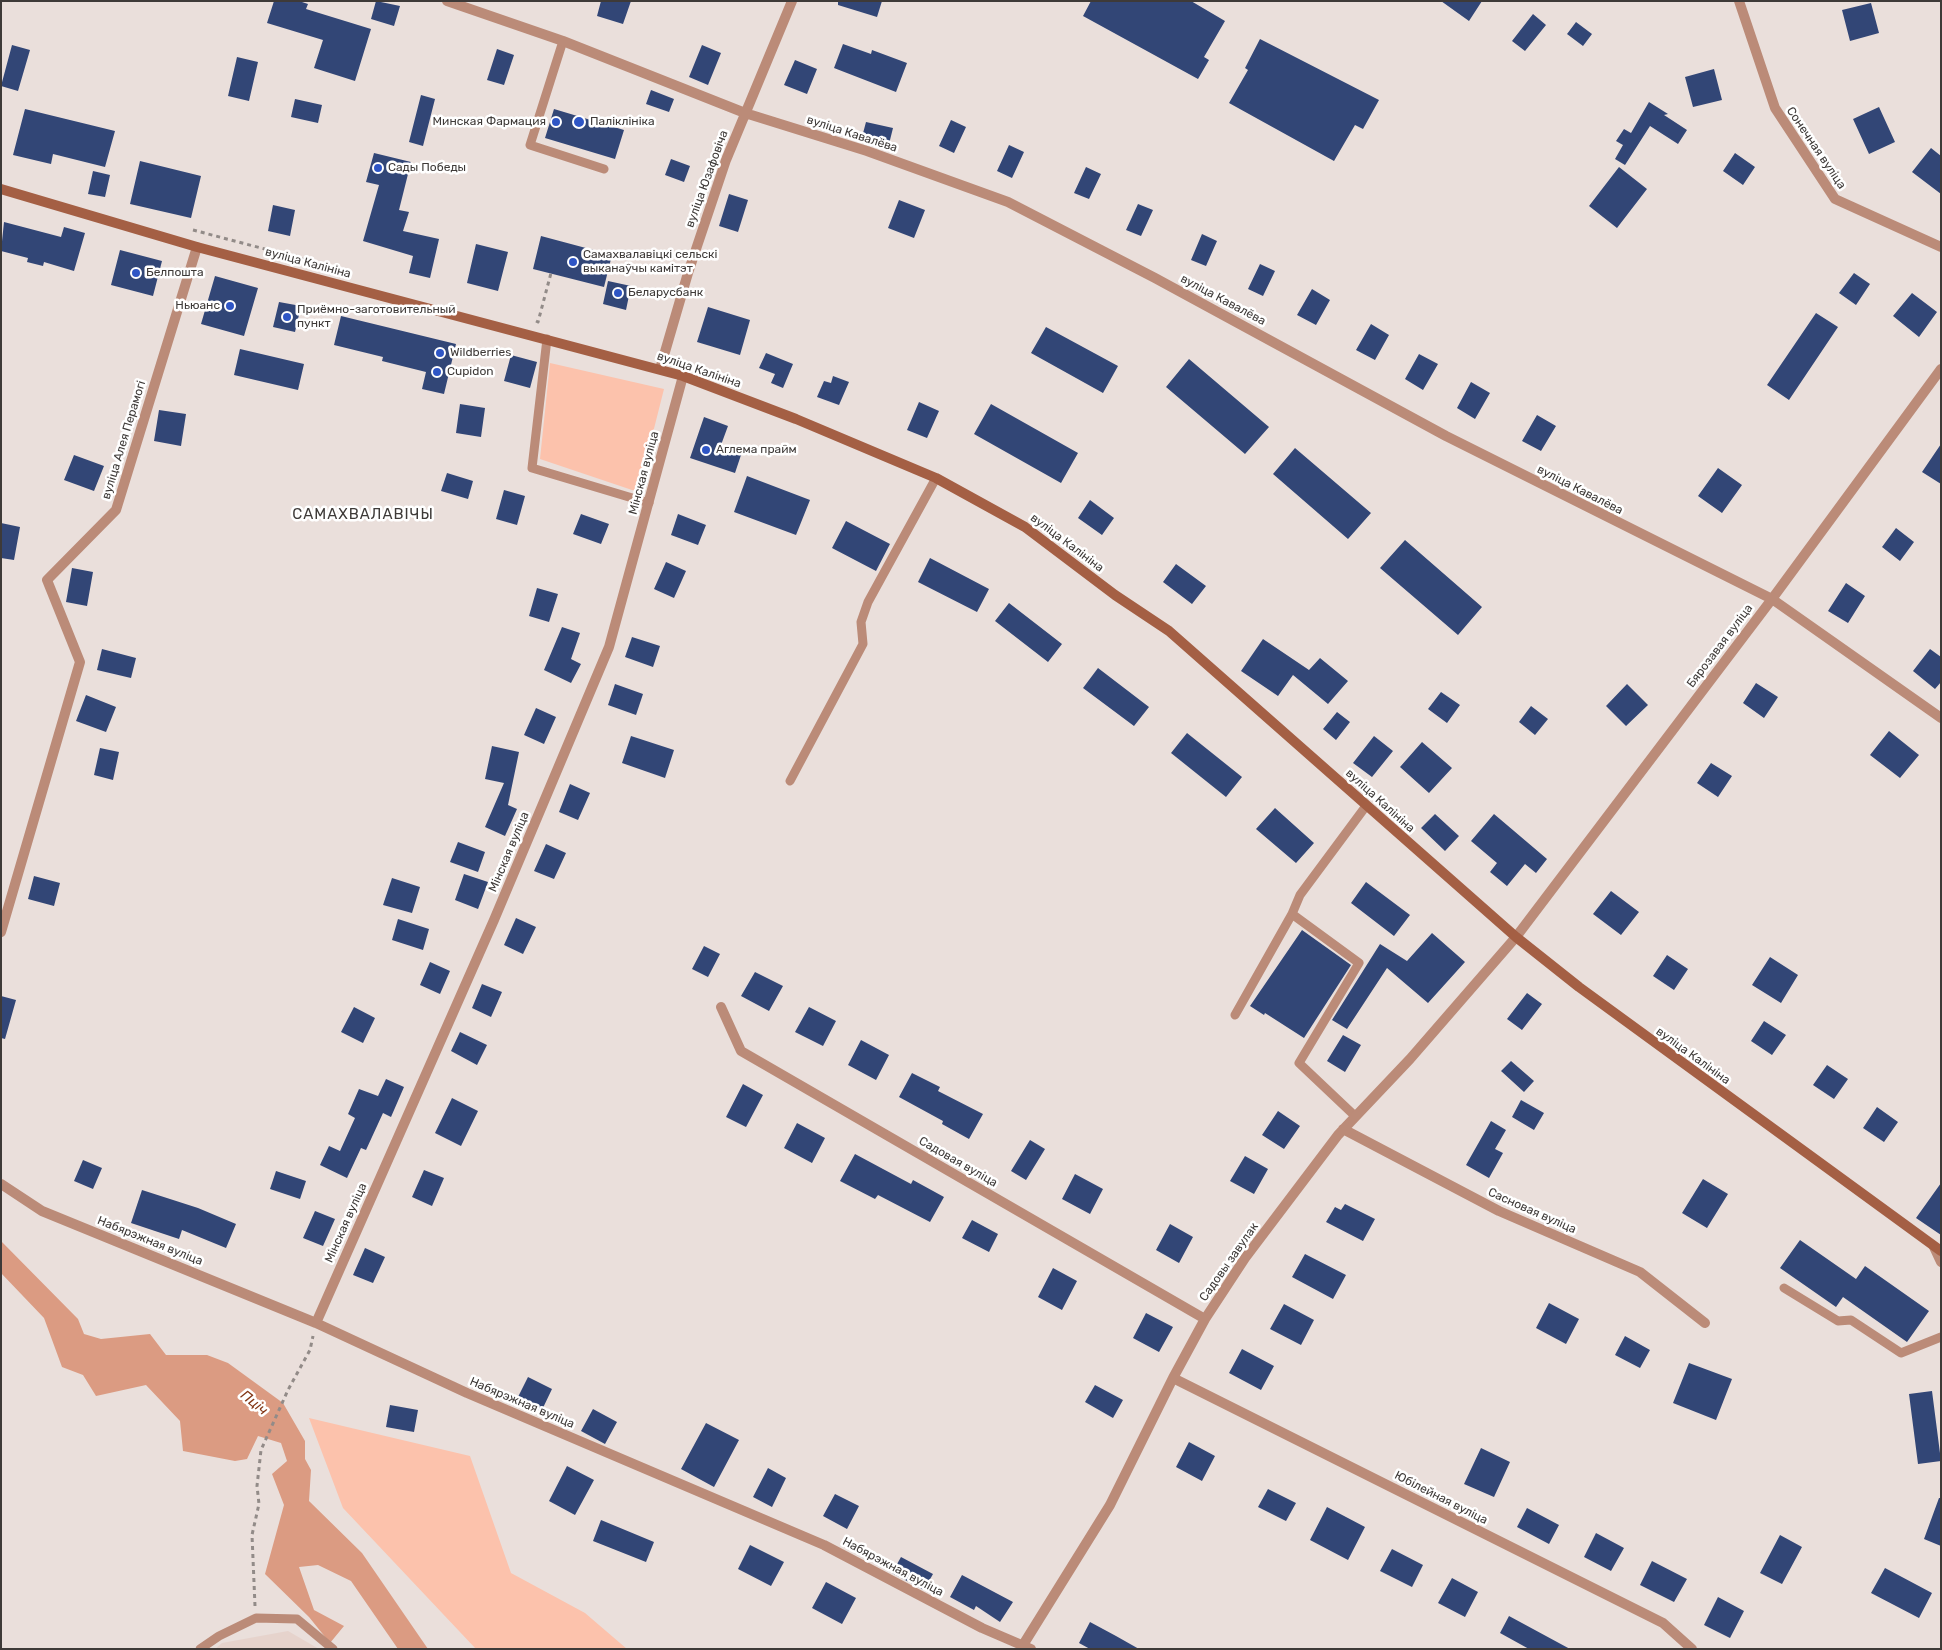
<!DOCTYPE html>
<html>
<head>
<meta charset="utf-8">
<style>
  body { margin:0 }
  #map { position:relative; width:1942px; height:1650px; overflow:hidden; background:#eadfdb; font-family:Rubik,sans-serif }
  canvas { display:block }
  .frame { position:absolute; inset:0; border:2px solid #3e3a38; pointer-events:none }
</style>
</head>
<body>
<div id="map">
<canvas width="1942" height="1650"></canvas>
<div class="frame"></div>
</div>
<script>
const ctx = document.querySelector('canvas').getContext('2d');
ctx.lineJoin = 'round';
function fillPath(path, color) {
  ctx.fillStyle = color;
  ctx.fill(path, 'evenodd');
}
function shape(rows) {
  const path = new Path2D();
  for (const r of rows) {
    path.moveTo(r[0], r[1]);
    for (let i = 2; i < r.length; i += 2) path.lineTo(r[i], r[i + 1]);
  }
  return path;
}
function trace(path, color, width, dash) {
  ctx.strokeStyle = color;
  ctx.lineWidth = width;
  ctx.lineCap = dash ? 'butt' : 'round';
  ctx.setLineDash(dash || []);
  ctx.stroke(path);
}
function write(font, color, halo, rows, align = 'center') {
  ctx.font = font + ' Rubik,sans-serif';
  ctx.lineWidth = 5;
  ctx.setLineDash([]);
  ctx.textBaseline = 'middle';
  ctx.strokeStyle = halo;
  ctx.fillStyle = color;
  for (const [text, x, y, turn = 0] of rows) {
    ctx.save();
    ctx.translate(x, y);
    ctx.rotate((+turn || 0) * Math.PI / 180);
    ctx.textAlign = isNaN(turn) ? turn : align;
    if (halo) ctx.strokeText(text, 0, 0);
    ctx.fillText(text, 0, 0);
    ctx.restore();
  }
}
const built = shape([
  [288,1631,319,1649,215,1649,222,1643]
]);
const green = shape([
  [550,363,664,389,638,492,540,459],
  [309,1418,470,1456,511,1573,585,1613,627,1649,476,1649,343,1508]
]);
const water = shape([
  [1,1241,78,1319,84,1334,101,1339,150,1334,166,1355,207,1355,228,1363,283,1403,305,1441,305,1459,311,1470,309,1501,362,1553,428,1649,398,1649,351,1581,318,1565,299,1567,314,1610,344,1626,330,1643,309,1617,265,1574,284,1505,272,1474,287,1461,281,1443,258,1436,247,1459,235,1461,183,1451,180,1421,146,1385,96,1396,83,1375,62,1367,44,1318,1,1273]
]);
const building = shape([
  [274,1,299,1,308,4,306,9,371,29,355,81,314,68,323,40,267,23],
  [376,1,400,6,394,26,371,19],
  [601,1,631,1,623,24,597,16],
  [838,1,882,1,877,17,838,5],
  [1091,1,1191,1,1225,21,1204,57,1209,60,1198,79,1083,16],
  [1441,1,1482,1,1469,21],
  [1871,3,1879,33,1850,41,1842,10],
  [1533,14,1546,25,1525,51,1512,41],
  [1576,22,1592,34,1583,46,1567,34],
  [1260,39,1379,100,1363,129,1355,125,1334,161,1229,103,1248,70,1245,68],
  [843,44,871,54,872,50,907,63,896,92,834,68],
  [12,45,30,50,18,91,1,86],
  [702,45,721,53,708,85,689,77],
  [497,49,514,55,504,85,487,80],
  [237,57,258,62,249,101,228,96],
  [795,60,817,69,807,94,784,85],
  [1714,69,1722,100,1693,107,1685,77],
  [651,90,674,99,669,112,646,104],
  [421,95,435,99,423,146,409,142],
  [295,99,322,105,318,123,291,117],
  [1649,102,1668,114,1664,115,1687,130,1678,144,1650,126,1625,165,1615,159,1623,145,1616,141,1624,129,1631,133],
  [1879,107,1895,142,1869,154,1853,119],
  [25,109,115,131,105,167,53,154,51,164,13,155],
  [554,109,624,130,615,159,545,138],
  [951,120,966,127,954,153,939,146],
  [866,122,893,128,889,144,862,137],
  [1009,145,1024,152,1012,178,997,171],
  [1931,148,1941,156,1941,194,1912,172],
  [374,153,411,162,399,210,409,212,403,231,439,239,430,278,409,273,413,256,363,241,379,185,366,182],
  [1735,153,1755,167,1743,185,1723,171],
  [671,159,690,166,684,182,665,175],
  [140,161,201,176,191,218,130,204],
  [1086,167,1101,174,1089,199,1074,193],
  [1619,167,1647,189,1617,228,1589,206],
  [93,171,110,175,105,197,88,194],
  [729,194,748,200,738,232,719,226],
  [899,200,925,210,914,238,888,228],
  [1138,204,1153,210,1141,236,1126,230],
  [273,205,295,210,290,236,268,231],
  [4,222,61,237,64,227,85,233,74,271,44,262,43,266,27,262,28,258,1,251],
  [1202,234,1217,241,1206,266,1191,260],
  [541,236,612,255,604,287,533,269],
  [476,244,508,252,498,291,467,283],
  [120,250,162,261,153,296,111,285],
  [1260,264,1275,271,1263,296,1248,289],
  [1854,273,1870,284,1856,305,1839,293],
  [215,276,258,288,244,336,201,324],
  [608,281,631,286,626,310,603,304],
  [1312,289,1330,300,1316,325,1297,315],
  [1912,293,1937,312,1919,337,1893,316],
  [279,302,301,306,295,332,273,327],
  [708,307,750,320,740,355,697,342],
  [1816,313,1838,327,1789,400,1767,385],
  [341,316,456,344,444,394,422,389,426,372,382,361,383,357,334,345],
  [1371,324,1389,335,1375,360,1356,350],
  [1046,327,1118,366,1103,393,1031,353],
  [240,349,304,364,298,390,234,375],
  [766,353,793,364,783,388,771,383,775,374,759,368],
  [1419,354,1438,364,1423,390,1405,379],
  [511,355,537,362,530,388,504,381],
  [1189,359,1269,427,1245,454,1166,387],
  [833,376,849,382,839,405,817,397,824,381,831,383],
  [1471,382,1490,393,1475,419,1457,408],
  [919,402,939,411,927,438,907,430],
  [460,404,485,408,481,437,456,433],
  [991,404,1078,453,1061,483,974,434],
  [159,410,186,414,181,446,154,441],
  [1537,415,1556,426,1541,451,1522,441],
  [704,417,728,426,721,445,742,452,735,473,690,458],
  [1941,444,1941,484,1922,472],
  [1295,448,1371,513,1348,539,1273,474],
  [74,455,104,466,94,491,64,480],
  [1718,468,1742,485,1722,513,1698,496],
  [447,473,473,481,468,499,441,491],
  [747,476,810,500,796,535,734,512],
  [504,490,525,496,517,525,496,519],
  [1090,500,1114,518,1102,535,1078,518],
  [581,514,609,524,601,544,573,534],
  [678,514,706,525,698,545,671,535],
  [846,521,890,544,876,571,832,548],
  [1,523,20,527,14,560,1,558],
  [1896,528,1914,542,1900,561,1882,547],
  [1405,540,1482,607,1458,635,1380,568],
  [930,558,989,589,977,612,918,582],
  [666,562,686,571,674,598,654,589],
  [1176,564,1206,586,1192,604,1163,582],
  [72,568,93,572,87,606,66,602],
  [1846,583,1865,596,1848,623,1828,611],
  [537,588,558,594,549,622,529,616],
  [1009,603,1062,644,1048,662,995,621],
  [562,627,580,633,571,659,581,664,571,683,544,670],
  [632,637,660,646,653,667,625,657],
  [1263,639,1309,670,1320,658,1348,681,1328,704,1293,675,1278,696,1241,671],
  [102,649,136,658,131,678,97,670],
  [1930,649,1941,657,1941,682,1935,689,1913,671],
  [1098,668,1149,707,1134,726,1083,688],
  [1756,683,1778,697,1764,718,1743,703],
  [615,684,643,694,636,715,608,705],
  [1627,684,1648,705,1626,726,1606,706],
  [1441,692,1460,705,1447,723,1428,709],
  [86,695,116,707,106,732,76,721],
  [1531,706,1548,719,1535,735,1519,722],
  [536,708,556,717,544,744,524,735],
  [1337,712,1350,722,1336,740,1323,729],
  [1889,731,1919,755,1900,778,1870,755],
  [1187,733,1242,777,1226,797,1171,753],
  [631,736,674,750,665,778,622,763],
  [1374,736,1393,751,1372,777,1353,763],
  [1422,742,1452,768,1429,793,1400,767],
  [492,746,519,752,508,805,517,809,505,836,485,827,504,783,485,779],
  [100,748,119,752,113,780,94,775],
  [1711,763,1732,776,1718,797,1697,783],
  [570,784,590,793,578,820,559,812],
  [1275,808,1314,843,1296,863,1256,829],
  [1435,814,1459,836,1445,851,1421,828],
  [1494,814,1547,859,1536,873,1525,864,1507,886,1490,872,1497,863,1471,841],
  [458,842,485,852,478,872,450,862],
  [546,844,566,853,554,879,534,871],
  [464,874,488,882,478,909,455,900],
  [34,876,60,883,54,906,28,899],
  [392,878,420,887,412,913,383,905],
  [1366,882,1410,915,1394,936,1351,903],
  [1611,891,1639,912,1621,935,1593,914],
  [516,918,536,927,523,954,504,945],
  [398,919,429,929,423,950,392,940],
  [1302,930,1351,965,1304,1038,1265,1013,1264,1015,1250,1006],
  [1432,933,1465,962,1428,1003,1387,968,1347,1029,1332,1020,1380,944,1407,961],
  [704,946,720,954,708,977,692,969],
  [1667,955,1688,969,1674,990,1653,976],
  [1770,957,1798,975,1781,1003,1752,985],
  [430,962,450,971,440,994,420,985],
  [755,972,783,986,769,1011,741,996],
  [482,984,502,992,491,1017,472,1008],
  [1527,993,1542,1004,1522,1030,1507,1019],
  [1,996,16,1000,5,1039,1,1038],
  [354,1007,375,1018,363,1043,341,1032],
  [809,1007,836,1021,823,1046,795,1032],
  [1764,1021,1786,1035,1772,1055,1751,1041],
  [460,1032,487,1045,477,1065,451,1051],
  [1343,1035,1361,1045,1345,1072,1327,1061],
  [861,1040,889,1055,876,1080,848,1065],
  [1511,1061,1534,1081,1524,1092,1501,1071],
  [1827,1065,1848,1079,1834,1099,1813,1085],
  [912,1073,940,1087,938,1091,983,1114,969,1139,942,1124,943,1121,899,1097],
  [386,1079,404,1087,391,1117,383,1113,366,1150,361,1148,347,1178,320,1165,329,1146,340,1151,355,1118,348,1114,359,1089,378,1096],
  [743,1084,763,1095,746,1127,726,1117],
  [452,1098,478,1111,461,1146,435,1133],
  [1521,1100,1544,1113,1534,1130,1512,1117],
  [1877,1107,1898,1122,1884,1142,1863,1128],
  [1278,1111,1300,1126,1284,1149,1262,1135],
  [1491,1121,1506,1130,1495,1149,1503,1153,1489,1178,1466,1165],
  [797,1123,825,1138,812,1163,784,1148],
  [1030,1140,1045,1149,1026,1180,1011,1171],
  [855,1154,911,1184,913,1180,944,1197,930,1222,878,1195,875,1199,840,1181],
  [1245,1156,1268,1169,1254,1194,1230,1181],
  [83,1160,102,1168,93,1189,74,1181],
  [424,1170,444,1178,432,1206,412,1197],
  [276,1171,306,1181,300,1199,270,1189],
  [1075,1174,1103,1189,1090,1214,1062,1199],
  [1703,1179,1728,1194,1707,1228,1682,1213],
  [1941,1183,1941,1235,1916,1218],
  [142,1190,198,1208,236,1224,226,1248,182,1230,179,1239,131,1223],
  [1345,1204,1375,1219,1363,1241,1326,1222,1335,1207,1341,1210],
  [315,1211,335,1219,323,1246,303,1238],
  [972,1220,998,1234,989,1252,962,1238],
  [1170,1224,1193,1237,1179,1263,1156,1250],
  [1800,1240,1856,1279,1865,1266,1929,1311,1907,1342,1843,1297,1836,1307,1780,1268],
  [365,1248,385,1257,373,1283,353,1275],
  [1305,1254,1346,1275,1333,1299,1292,1277],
  [1053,1268,1077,1281,1062,1310,1038,1297],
  [1549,1303,1579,1319,1566,1344,1536,1328],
  [1284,1304,1314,1320,1301,1345,1270,1329],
  [1146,1313,1173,1327,1159,1352,1133,1338],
  [1625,1336,1650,1350,1640,1368,1615,1355],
  [1242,1349,1274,1366,1261,1390,1229,1373],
  [1689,1363,1732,1379,1716,1420,1673,1403],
  [528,1377,552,1389,541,1412,517,1399],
  [1095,1385,1123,1400,1113,1418,1085,1402],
  [1932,1391,1941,1461,1918,1464,1909,1394],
  [390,1405,418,1410,414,1432,386,1427],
  [593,1409,617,1422,605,1444,581,1431],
  [706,1423,739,1440,714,1487,681,1469],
  [1189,1442,1215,1456,1202,1481,1176,1467],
  [1481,1448,1510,1462,1494,1497,1464,1484],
  [567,1466,594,1480,575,1515,549,1501],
  [768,1468,786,1478,772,1507,753,1497],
  [1268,1489,1296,1503,1286,1521,1258,1507],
  [835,1494,859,1506,847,1529,823,1516],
  [1939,1498,1941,1498,1941,1546,1924,1539],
  [1327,1507,1365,1527,1348,1560,1310,1540],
  [1527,1508,1559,1525,1549,1544,1517,1527],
  [601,1520,654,1542,646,1562,593,1541],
  [1596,1533,1624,1548,1611,1571,1584,1557],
  [1780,1535,1802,1547,1782,1584,1760,1573],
  [750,1545,784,1562,771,1586,738,1569],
  [1392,1549,1423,1565,1412,1587,1380,1571],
  [901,1557,933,1574,924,1590,892,1573],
  [1652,1561,1687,1579,1674,1602,1640,1585],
  [1885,1568,1932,1593,1919,1618,1871,1593],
  [962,1575,1013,1602,1000,1622,976,1606,974,1610,950,1597],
  [1452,1578,1478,1592,1465,1617,1438,1603],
  [826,1582,856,1598,842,1624,812,1608],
  [1718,1597,1744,1611,1730,1638,1704,1625],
  [1509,1616,1570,1649,1529,1649,1500,1633],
  [1090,1622,1116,1636,1139,1649,1090,1649,1079,1643]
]);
const path = shape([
  [193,230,329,266],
  [536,321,538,322,551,273],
  [255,1606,252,1535,259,1504,257,1486,261,1450,288,1390,310,1350,313,1336]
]);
const lane = shape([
  [563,41,530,145,604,169],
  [547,339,532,468,649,503],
  [790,781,863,644,861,622,868,602,936,478],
  [1292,914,1359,963,1299,1063,1355,1116],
  [1235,1015,1292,914,1300,895,1366,806],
  [1784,1288,1838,1321,1851,1320,1901,1353,1941,1337],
  [200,1649,219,1636,256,1618,297,1619,333,1649]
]);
const street = shape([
  [447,1,563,41,745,113,867,151,1008,202,1155,278,1446,436,1772,599,1941,718],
  [1739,1,1775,108,1835,199,1941,247],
  [660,369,688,273,726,160,792,1],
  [1,932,80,662,47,580,116,510,197,247],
  [721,1007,741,1051,1205,1319],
  [1343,1129,1499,1211,1640,1272,1705,1323],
  [1,1184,42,1211,316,1323,467,1393,824,1545,982,1628,1031,1649],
  [1934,1247,1941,1262],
  [316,1323,494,920,609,647,683,376],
  [1173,1378,1663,1623,1692,1649],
  [1023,1645,1110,1505,1173,1378,1205,1319,1245,1258,1338,1135,1410,1059,1516,937,1772,599,1941,369]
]);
const secondary = shape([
  [1,189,197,247,683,376,796,419,936,478,1025,527,1115,595,1169,631,1516,937,1579,987,1941,1251]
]);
const markers = [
  [556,122,5,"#2e55c5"],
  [579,122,6,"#2e55c5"],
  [378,168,5,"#2e55c5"],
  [573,262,5,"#2e55c5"],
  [136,273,5,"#2e55c5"],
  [618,293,5,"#2e55c5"],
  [230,306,5,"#2e55c5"],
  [287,317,5,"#2e55c5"],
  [440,353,5,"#2e55c5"],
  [437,372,5,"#2e55c5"],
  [706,450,5,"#2e55c5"]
];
const poiNames = [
  ["Минская Фармация",546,122,"right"],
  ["Паліклініка",590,122],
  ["Сады Победы",388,168],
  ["Самахвалавіцкі сельскі",583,255],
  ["выканаўчы камітэт",583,269],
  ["Белпошта",146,273],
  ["Беларусбанк",628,293],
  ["Ньюанс",220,306,"right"],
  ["Приёмно-заготовительный",297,310],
  ["пункт",297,324],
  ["Wildberries",450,353],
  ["Cupidon",447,372],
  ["Аглема прайм",716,450]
];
const streetNames = [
  ["вуліца Кавалёва",852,134,18],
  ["Сонечная вуліца",1816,148,56],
  ["вуліца Юзафовіча",707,179,-70],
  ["вуліца Калініна",308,263,15],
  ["вуліца Кавалёва",1223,300,28],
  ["вуліца Калініна",699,370,19],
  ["вуліца Алея Перамогі",124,440,-73],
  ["Мінская вуліца",644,473,-75],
  ["вуліца Кавалёва",1580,490,27],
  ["вуліца Калініна",1067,543,37],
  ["Бярозавая вуліца",1720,646,-53],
  ["вуліца Калініна",1380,801,42],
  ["Мінская вуліца",509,852,-67],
  ["вуліца Калініна",1693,1056,36],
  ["Садовая вуліца",958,1162,30],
  ["Сасновая вуліца",1532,1211,24],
  ["Мінская вуліца",346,1223,-66],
  ["Набярэжная вуліца",150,1241,22],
  ["Садовы завулак",1229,1262,-55],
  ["Набярэжная вуліца",522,1403,23],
  ["Юбілейная вуліца",1441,1498,27],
  ["Набярэжная вуліца",893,1567,28]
];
const waterNames = [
  ["Пціч",254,1403,39]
];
const quarterNames = [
  ["САМАХВАЛАВІЧЫ",363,515]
];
fillPath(built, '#e6d3cc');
fillPath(green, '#fcc2ac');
fillPath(water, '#db9b82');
fillPath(building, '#324676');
trace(path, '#928b88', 3, [4, 4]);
trace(lane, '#bb8b78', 9);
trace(street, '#bb8b78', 10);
trace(secondary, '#a45f44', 10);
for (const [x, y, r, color] of markers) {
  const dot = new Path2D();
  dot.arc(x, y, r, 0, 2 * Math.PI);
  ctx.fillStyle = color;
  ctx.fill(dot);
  trace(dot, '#fff', 2);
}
write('12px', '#3e3a38', '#fff', poiNames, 'left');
write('12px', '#3e3a38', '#fff', streetNames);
write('italic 14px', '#843716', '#fff', waterNames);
ctx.letterSpacing = '1px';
write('15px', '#3e3a38', '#fff', quarterNames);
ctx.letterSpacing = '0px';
</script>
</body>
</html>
